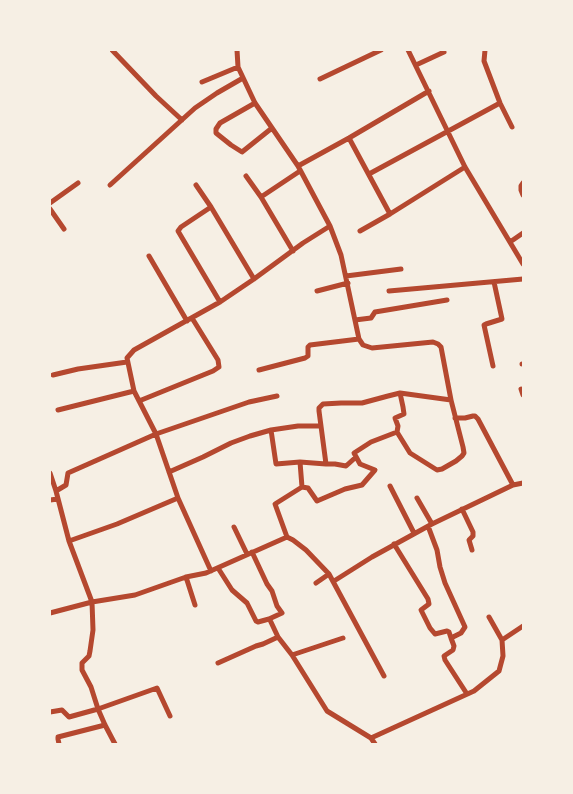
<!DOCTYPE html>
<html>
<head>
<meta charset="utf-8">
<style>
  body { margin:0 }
  #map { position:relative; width:573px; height:794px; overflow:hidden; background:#f6efe4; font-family:"Times New Roman",serif }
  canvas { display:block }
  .frame { position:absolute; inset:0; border:51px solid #f6efe4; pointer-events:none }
</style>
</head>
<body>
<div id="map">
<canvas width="573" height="794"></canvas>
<div class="frame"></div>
</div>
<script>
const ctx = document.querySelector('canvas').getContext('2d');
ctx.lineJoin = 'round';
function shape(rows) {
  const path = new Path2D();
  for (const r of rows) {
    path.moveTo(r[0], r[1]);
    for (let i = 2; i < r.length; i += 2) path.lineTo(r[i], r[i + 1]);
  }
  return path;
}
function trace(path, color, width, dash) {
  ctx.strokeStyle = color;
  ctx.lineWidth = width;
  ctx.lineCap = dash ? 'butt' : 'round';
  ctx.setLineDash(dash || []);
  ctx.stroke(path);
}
const minor = shape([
  [112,50,156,96,182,120],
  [237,50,238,67,255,103,298,166,330,226,341,255,359,339,363,345,372,348,433,342,438,344,441,347,451,400,463,447,464,453,462,456,456,461,442,469,437,470,410,453,397,432,398,426,395,418,404,414,403,407,400,393],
  [408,50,465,167,523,264],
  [485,50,484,61,500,103,512,127],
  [416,65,444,52],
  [320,79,381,50],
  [202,82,238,67],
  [255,103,220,123,216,129,216,133,231,145,242,152,272,128],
  [349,138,390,214],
  [298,166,349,138,429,91],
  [369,174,500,103],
  [246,176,261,197,293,251],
  [523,183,521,186,521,190,523,195],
  [110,185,195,108,217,93,243,78],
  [196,185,211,207,254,279],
  [261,197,300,171],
  [50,203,78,183],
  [211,207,181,227,178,231,220,302],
  [50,209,64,229],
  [360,231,390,214,465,167],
  [510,242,523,233],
  [149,256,187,321],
  [346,276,401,269],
  [317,291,348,283],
  [389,291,523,279],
  [355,320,371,318,375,312,447,300],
  [522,364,523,364],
  [493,366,484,325,486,324,502,319,494,282],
  [259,370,305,358,308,356,308,347,310,345,359,339],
  [53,375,78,369,127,362],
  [521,389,523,395],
  [139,401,213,371,219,367,218,360,192,318],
  [58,410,134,391],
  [455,418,465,418,473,416,475,416,478,419,513,485],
  [271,430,276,464,300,462,302,487,275,504,287,537],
  [300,462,326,464,319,411,319,408,323,404,341,403,362,403,388,396,400,393,451,400],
  [326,464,335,464,346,466,356,457],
  [169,472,203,457,231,443,250,436,271,430,298,426,321,426],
  [50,473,56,491,69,541,92,602,93,630,90,651,89,656,82,663,82,670,91,687,98,709,105,725,115,744],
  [390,486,414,533],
  [302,487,308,488,317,501,345,489,362,485,375,470,360,464,354,453,371,442,397,432],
  [56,491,66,485,68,473,156,434,249,402,277,396],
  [417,498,432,524],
  [50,500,58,499],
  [462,509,473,532,473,536,469,540,472,550],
  [428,526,437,550,440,567,445,583,465,627,461,633,451,638,454,646,453,650,444,656,445,660,467,694],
  [234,527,247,554],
  [69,541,117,524,178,498],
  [394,544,428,599,429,604,421,610,430,628,435,634,447,631,449,632,451,638],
  [252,552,267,584,272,591,277,606,282,613,269,619],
  [218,568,232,590,247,603,256,621,258,622,269,619,270,620,278,637,292,655,327,711,371,738,375,744],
  [211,571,178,498,156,434,134,391,127,358,134,350,220,302,254,279,303,243,330,226],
  [186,577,195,605],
  [334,581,372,557,432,524,513,485,523,483],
  [316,583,329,574],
  [50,613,92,602,135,595,186,577,206,573,287,537,293,540,306,550,329,574,384,676],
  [502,640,523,626],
  [292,655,343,638],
  [218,663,256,646,263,644,278,637],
  [50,712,62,710,69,717,98,709,157,688,170,716],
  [371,738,474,691,499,671,503,656,502,640,489,617],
  [59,744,58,739,58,737,105,725]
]);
trace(minor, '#b5482f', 5);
</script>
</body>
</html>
